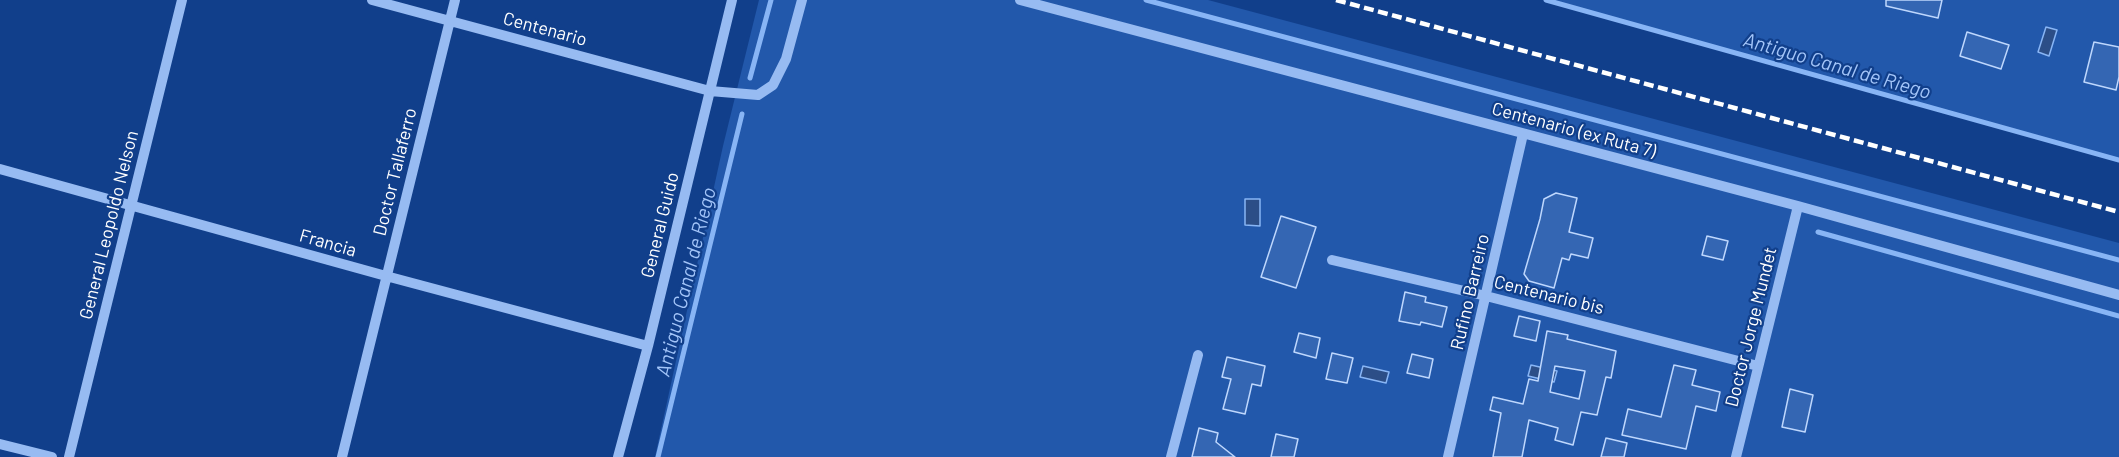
<!DOCTYPE html>
<html>
<head>
<meta charset="utf-8">
<style>
  body { margin:0 }
  canvas { display:block; background:#113f8b }
</style>
</head>
<body>
<canvas width="2119" height="457"></canvas>
<script>
const ctx = document.querySelector('canvas').getContext('2d');
ctx.lineJoin = 'round';
function fillPath(path, color) {
  ctx.fillStyle = color;
  ctx.fill(path, 'evenodd');
}
function shape(rows) {
  const path = new Path2D();
  for (const r of rows) {
    path.moveTo(r[0], r[1]);
    for (let i = 2; i < r.length; i += 2) path.lineTo(r[i], r[i + 1]);
  }
  return path;
}
function trace(path, color, width, dash) {
  ctx.strokeStyle = color;
  ctx.lineWidth = width;
  ctx.lineCap = dash ? 'butt' : 'round';
  ctx.setLineDash(dash || []);
  ctx.stroke(path);
}
function write(font, color, halo, rows, align = 'center') {
  ctx.font = font + ' Barlow,sans-serif';
  ctx.lineWidth = 4.5;
  ctx.setLineDash([]);
  ctx.textBaseline = 'middle';
  ctx.strokeStyle = halo;
  ctx.fillStyle = color;
  for (const [text, x, y, turn = 0] of rows) {
    ctx.save();
    ctx.translate(x, y);
    ctx.rotate((+turn || 0) * Math.PI / 180);
    ctx.textAlign = isNaN(turn) ? turn : align;
    if (halo) ctx.strokeText(text, 0, 0);
    ctx.fillText(text, 0, 0);
    ctx.restore();
  }
}
const green = shape([
  [759,0,1208,0,2119,243,2119,457,655,457,723,146],
  [1546,0,2119,0,2119,160,1618,20]
]);
const water = shape([
  [2046,27,2057,30,2049,56,2038,52,2046,27],
  [1245,199,1260,199,1260,226,1245,225,1245,199],
  [1531,365,1557,371,1554,382,1528,376,1531,365],
  [1363,366,1389,372,1386,383,1360,377,1363,366]
]);
const stream = shape([
  [1146,0,2119,260],
  [1546,0,2119,160],
  [750,78,771,0],
  [1818,232,2119,316],
  [658,457,742,114]
]);
const building = shape([
  [1886,0,1942,0,1938,18,1886,6,1886,0],
  [1967,32,2009,45,2001,69,1960,56,1967,32],
  [2094,42,2119,47,2119,77,2116,90,2084,82,2094,42],
  [1556,193,1577,198,1569,232,1593,238,1588,258,1571,254,1569,260,1562,258,1554,288,1529,281,1524,274,1540,219,1544,199,1556,193],
  [1281,216,1316,227,1296,288,1261,277,1281,216],
  [1707,236,1728,241,1723,260,1702,255,1707,236],
  [1405,292,1426,297,1425,302,1447,307,1442,327,1421,322,1420,325,1399,321,1405,292],
  [1519,316,1540,321,1536,341,1514,336,1519,316],
  [1547,331,1568,335,1567,339,1616,351,1611,378,1606,377,1597,415,1581,412,1573,445,1555,440,1558,428,1529,420,1522,457,1493,457,1501,413,1490,410,1493,397,1523,404,1529,379,1538,381,1547,331],
  [1555,366,1585,371,1579,399,1550,392,1555,366],
  [1299,333,1320,338,1316,358,1294,352,1299,333],
  [1332,353,1353,358,1347,383,1326,379,1332,353],
  [1412,354,1433,359,1429,378,1407,373,1412,354],
  [1227,357,1265,366,1261,386,1252,384,1245,414,1223,409,1231,379,1222,377,1227,357],
  [1674,365,1696,370,1692,385,1720,392,1716,411,1696,406,1686,449,1622,435,1628,409,1661,417,1674,365],
  [1790,389,1813,395,1805,432,1782,427,1790,389],
  [1199,428,1218,433,1216,442,1235,457,1192,457,1199,428],
  [1276,434,1298,439,1294,457,1271,457,1276,434],
  [1606,438,1627,443,1624,457,1601,457,1606,438]
]);
const minor = shape([
  [372,0,710,91,758,95,773,85,786,59,802,0],
  [1020,0,1798,206,2119,295],
  [0,169,386,276,648,346],
  [1332,260,1486,296,1758,366],
  [0,444,52,457],
  [69,457,182,0],
  [342,457,455,0],
  [618,457,648,346,732,0],
  [1171,457,1198,355],
  [1448,457,1523,134],
  [1736,457,1798,206]
]);
const rail = shape([
  [1336,0,2119,212]
]);
const streetNames = [
  ["Centenario",545,29,15],
  ["Centenario (ex Ruta 7)",1574,130,15],
  ["Doctor Tallaferro",395,172,-76],
  ["General Leopoldo Nelson",109,225,-76],
  ["General Guido",660,225,-76],
  ["Francia",328,243,16],
  ["Rufino Barreiro",1470,292,-77],
  ["Centenario bis",1549,295,14],
  ["Doctor Jorge Mundet",1751,327,-76]
];
const waterNames = [
  ["Antiguo Canal de Riego",1837,66,16],
  ["Antiguo Canal de Riego",686,282,-76]
];
fillPath(green, '#2258ab');
fillPath(water, '#2c4e87');
trace(water, '#88b5f5', 1.5);
trace(stream, '#88b5f5', 5);
fillPath(building, '#3466b3');
trace(building, '#bed7fd', 1.5);
trace(minor, '#97bbf2', 10);
trace(rail, '#fff', 4.5, [10, 4.5]);
write('18px', '#fff', '#113f8b', streetNames);
write('italic 20px', '#a3c5f9', '#113f8b', waterNames);
</script>
</body>
</html>
